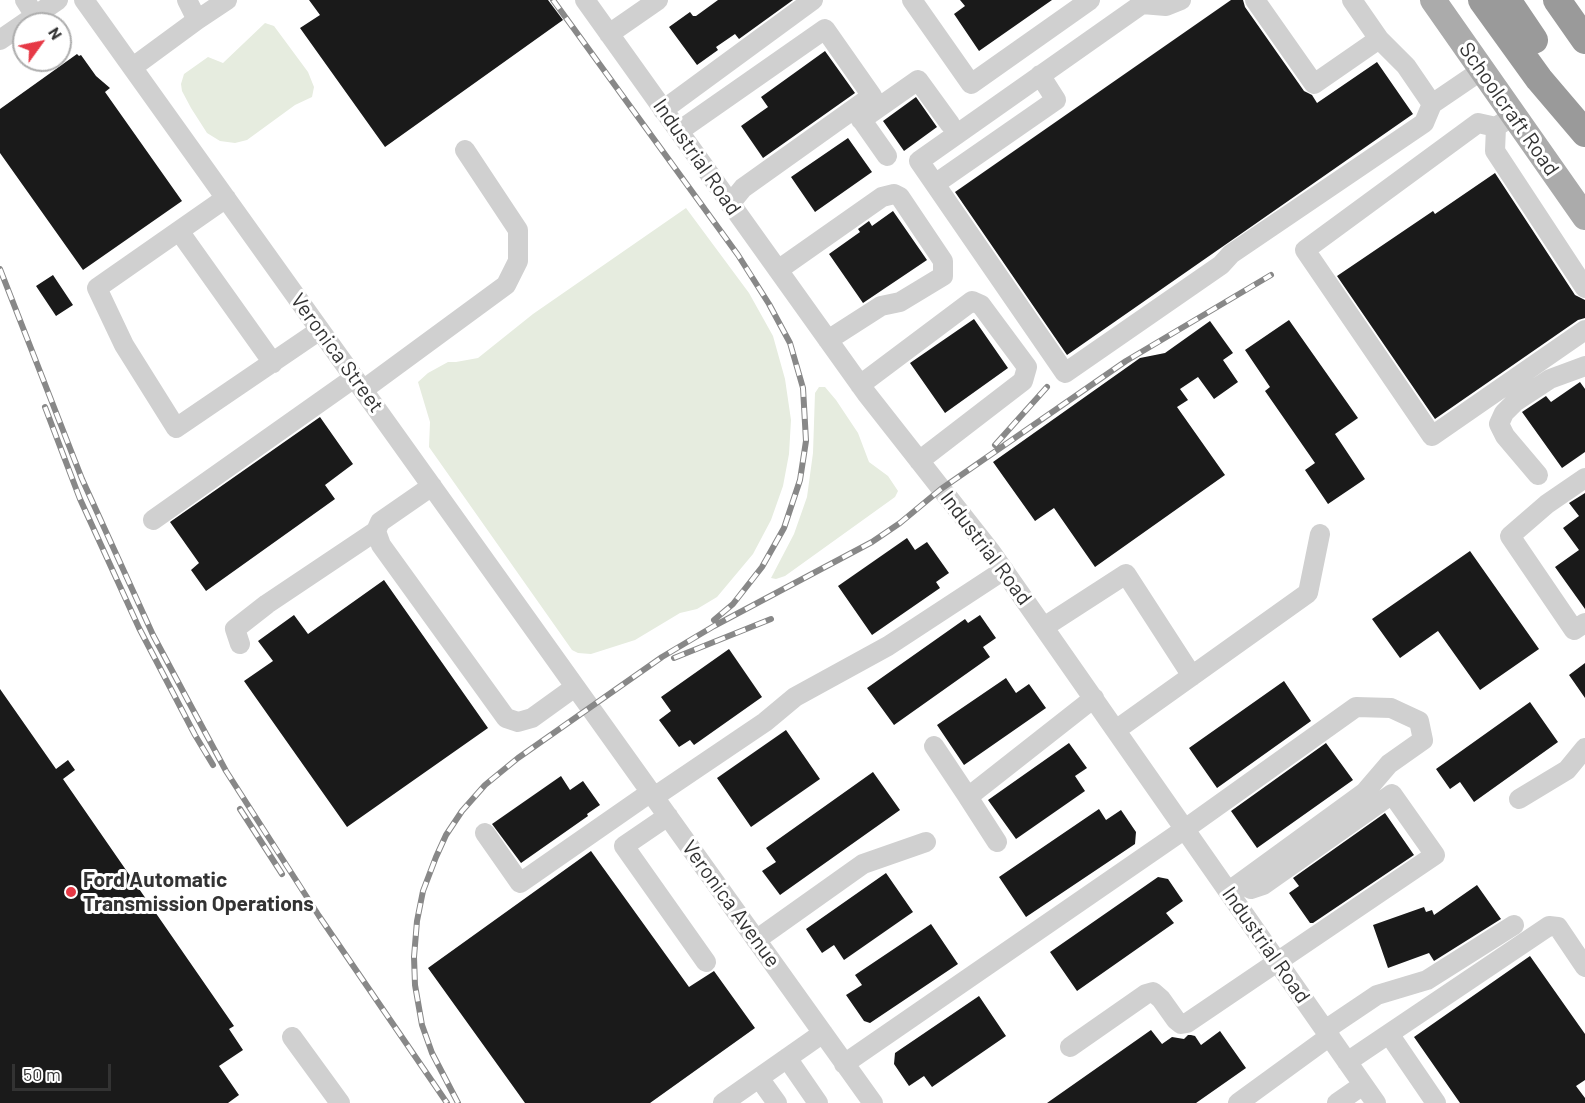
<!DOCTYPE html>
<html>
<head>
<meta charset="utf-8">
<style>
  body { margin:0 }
  #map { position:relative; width:1585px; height:1103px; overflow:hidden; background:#fff; font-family:Barlow,sans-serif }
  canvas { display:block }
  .north { position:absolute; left:12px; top:12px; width:60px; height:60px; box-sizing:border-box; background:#fff; border:2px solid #adadad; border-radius:50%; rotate:57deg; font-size:16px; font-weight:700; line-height:24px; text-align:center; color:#333 }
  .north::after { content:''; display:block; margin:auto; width:21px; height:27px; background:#e63946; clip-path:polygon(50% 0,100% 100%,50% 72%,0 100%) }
  .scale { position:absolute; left:12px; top:1064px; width:99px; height:27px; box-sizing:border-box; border:3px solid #333; border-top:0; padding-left:8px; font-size:18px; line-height:21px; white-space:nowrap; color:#333; -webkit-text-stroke:4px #fff; paint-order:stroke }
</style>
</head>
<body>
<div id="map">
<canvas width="1585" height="1103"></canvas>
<div class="north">N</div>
<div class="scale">50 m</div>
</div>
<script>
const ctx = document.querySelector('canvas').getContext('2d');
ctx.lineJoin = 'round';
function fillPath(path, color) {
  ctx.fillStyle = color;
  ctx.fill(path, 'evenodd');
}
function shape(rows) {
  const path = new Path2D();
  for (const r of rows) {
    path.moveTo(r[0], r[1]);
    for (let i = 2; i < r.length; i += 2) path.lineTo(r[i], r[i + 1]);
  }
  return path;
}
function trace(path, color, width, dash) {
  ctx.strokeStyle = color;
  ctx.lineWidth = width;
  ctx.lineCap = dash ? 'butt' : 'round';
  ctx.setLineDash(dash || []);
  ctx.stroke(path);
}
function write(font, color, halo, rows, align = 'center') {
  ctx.font = font + ' Barlow,sans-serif';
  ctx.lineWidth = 6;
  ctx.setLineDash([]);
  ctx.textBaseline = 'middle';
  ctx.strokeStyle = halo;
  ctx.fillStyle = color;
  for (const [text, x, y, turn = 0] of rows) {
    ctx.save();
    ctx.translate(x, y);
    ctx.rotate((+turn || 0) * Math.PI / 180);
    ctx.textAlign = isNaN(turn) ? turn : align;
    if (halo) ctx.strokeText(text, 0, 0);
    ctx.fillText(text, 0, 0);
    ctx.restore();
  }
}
const green = shape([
  [265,23,274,26,308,72,314,87,312,97,295,105,247,140,235,143,220,141,207,133,191,108,182,91,181,84,184,74,208,57,223,63],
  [686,208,749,293,773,336,785,379,791,420,789,454,783,486,771,520,753,554,717,597,697,609,680,613,635,640,591,654,578,653,572,650,429,447,430,422,418,382,428,373,448,362,456,362,478,358,533,314],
  [819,387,825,387,836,400,858,433,869,462,888,476,898,491,895,497,785,576,776,579,771,578,794,534,807,497,813,453,815,393]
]);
const building = shape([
  [309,0,548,0,563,20,385,147,300,28,320,15],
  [718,0,793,0,739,39,735,34,716,47,718,50,697,65,669,27,690,12,693,16,696,16],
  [960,0,1052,0,979,51,954,14,965,6],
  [1231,0,1243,0,1245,7,1304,91,1312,95,1317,103,1377,62,1413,114,1067,355,955,192],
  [825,51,855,93,763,158,741,126,768,107,761,97],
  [77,54,79,56,81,55,96,76,110,88,105,92,182,201,83,270,0,153,0,109],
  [916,97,937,127,904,151,883,121],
  [848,138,872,172,815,212,791,177],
  [1495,173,1575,295,1585,300,1585,318,1578,320,1435,419,1337,276,1433,211,1435,214],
  [893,211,927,260,863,303,829,254,860,232,858,229,869,221,872,226],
  [53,275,73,305,56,316,36,286],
  [974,319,1008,368,945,413,910,363],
  [1289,320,1358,418,1335,434,1365,479,1328,504,1305,470,1315,463,1265,391,1270,387,1245,350],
  [1210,321,1233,353,1223,360,1238,382,1214,399,1198,377,1180,389,1188,400,1177,407,1225,475,1095,567,1054,508,1035,521,993,462,1140,358,1165,353],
  [1580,382,1585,389,1585,452,1562,468,1522,412,1546,396,1551,402],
  [320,417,353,464,325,485,335,499,206,591,191,570,199,563,170,522],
  [1585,493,1585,609,1555,567,1579,550,1563,528,1579,516,1569,503],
  [907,538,915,550,927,542,949,573,936,582,940,588,872,635,838,586],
  [1470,551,1539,649,1480,690,1438,631,1400,658,1372,619],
  [384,580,488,728,347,827,244,681,273,661,258,641,294,615,308,634],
  [980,615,996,638,983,647,990,657,894,725,867,688,965,619,968,623],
  [729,649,762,697,694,745,690,740,679,747,659,720,671,711,661,697],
  [1585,663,1585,698,1569,675],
  [1006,678,1016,693,1029,684,1046,708,964,765,937,725],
  [1284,681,1311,721,1217,788,1189,748],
  [0,689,56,769,68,760,75,770,63,779,234,1026,229,1029,243,1050,219,1066,239,1095,228,1103,0,1103],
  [1530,702,1558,742,1474,802,1460,782,1450,789,1436,769],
  [786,730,820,779,751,827,717,778],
  [1069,743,1087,768,1075,776,1085,791,1016,839,988,800],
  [1326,743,1353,780,1257,848,1231,811],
  [873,772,900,810,780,895,762,871,776,862,766,848],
  [561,776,570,790,583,781,600,805,587,814,588,816,521,863,492,824],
  [1099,809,1106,820,1121,810,1136,832,1135,844,1026,917,999,877],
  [1385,813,1414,855,1313,923,1310,923,1289,893,1299,886,1293,878],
  [591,851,689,987,714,971,755,1028,650,1103,525,1103,428,968],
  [886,873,913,912,844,960,834,945,822,953,806,929],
  [1158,877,1168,879,1183,901,1166,913,1174,923,1077,991,1050,952],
  [1477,885,1501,919,1434,961,1429,953,1388,968,1373,925,1424,907,1426,912,1432,910,1434,915],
  [931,924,958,964,870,1023,864,1021,846,995,862,985,855,975],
  [1530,956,1585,1034,1585,1080,1576,1086,1585,1098,1585,1103,1460,1103,1414,1037],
  [979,996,1006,1036,932,1087,924,1076,909,1086,894,1064,895,1053],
  [1151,1030,1162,1044,1172,1037,1184,1039,1188,1035,1191,1035,1195,1036,1201,1045,1220,1031,1246,1068,1196,1103,1047,1103]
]);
const minor = shape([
  [25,0,35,16],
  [84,0,873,1103],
  [585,0,866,393,991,552,1376,1103],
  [912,0,971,84,1090,0],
  [1181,0,1166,6,1142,4,919,161,1065,373,1221,265,1231,254,1424,123,1432,104],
  [1255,0,1314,84,1379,39,1406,66,1432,104,1482,70],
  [1352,0,1379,39],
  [197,20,227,0],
  [609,34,658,0],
  [0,40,58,0],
  [133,67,197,20,187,0],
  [663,110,813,0],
  [1514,115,1496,127,1478,123,1305,250,1432,436,1585,330],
  [861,119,887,156],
  [861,120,918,80,950,124],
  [1496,127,1495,151,1585,288],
  [679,131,825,29,872,96,743,188,730,204],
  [935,184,1056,100,1040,75],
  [226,198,97,288,124,345,176,428,320,330],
  [179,231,273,363],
  [778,270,882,197,894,194,900,197,943,261,943,276,900,302,881,306,828,340],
  [860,385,972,301,981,305,1027,367,1023,381,919,461],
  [363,390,506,285,518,261,518,230,465,150],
  [1538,475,1505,436,1499,424,1504,413,1515,402,1550,379,1585,366],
  [1585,478,1547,504,1510,536,1574,630,1585,623],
  [432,486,380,522,376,531,381,545,506,718,518,722,532,718,575,687],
  [153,520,354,378],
  [1044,627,1126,574,1192,676],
  [240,644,235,629,267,604,376,531],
  [1116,730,1308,593,1320,534],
  [934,746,968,797,1094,698],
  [654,797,765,722,795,697,888,646,1004,570],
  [968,797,997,842],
  [1519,799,1567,770,1585,748],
  [668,816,624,846,706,962],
  [485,833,520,883,651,792],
  [756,940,863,864,926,842],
  [1325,1030,1377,995,1427,980,1514,925],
  [1389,1034,1436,1103],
  [292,1037,340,1103],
  [1070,1047,1146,994,1153,992,1161,999,1176,1020,1181,1024,1187,1023,1435,855,1392,794,1263,885,1251,889,1240,883],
  [787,1058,818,1103],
  [1347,1062,1549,926,1558,927,1585,967],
  [844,1064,1185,829,1356,707,1391,708,1419,721,1423,740,1389,764,1365,792,1229,891],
  [759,1078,777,1103],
  [723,1103,823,1033],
  [1238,1103,1330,1036],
  [1337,1103,1363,1085]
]);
const major = shape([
  [1433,0,1585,217]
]);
const highway = shape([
  [1482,0,1539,79,1585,133],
  [1507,0,1534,40],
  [1557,0,1585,40]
]);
const rail = shape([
  [553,0,738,255,769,304,790,343,803,388,806,441,800,480,784,528,762,567,733,604,714,620],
  [0,269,82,479,153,635,185,695,226,771,319,916,447,1103],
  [45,407,80,499,139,628,195,735,213,765],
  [995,445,1047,387],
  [674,658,771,619],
  [240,809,282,874],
  [458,1103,432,1053,422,1025,415,985,414,957,417,921,423,891,436,857,446,835,462,811,485,785,518,758,662,657,714,626,872,542,900,523,941,489,1126,361,1271,275]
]);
const markers = [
  [71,892,6,"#e63946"]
];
const streetNames = [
  ["Schoolcraft Road",1509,109,55],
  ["Industrial Road",697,157,55],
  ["Veronica Street",337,353,54],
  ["Industrial Road",986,548,53],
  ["Veronica Avenue",731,904,54],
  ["Industrial Road",1266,945,55]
];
const poiNames = [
  ["Ford Automatic",83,880],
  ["Transmission Operations",83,904]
];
fillPath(green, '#e6ecdf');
fillPath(building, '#1a1a1a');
trace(minor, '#d0d0d0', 20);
trace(major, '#ababab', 26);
trace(highway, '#9a9a9a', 28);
trace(rail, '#888', 6);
trace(rail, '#fff', 4, [11]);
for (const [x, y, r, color] of markers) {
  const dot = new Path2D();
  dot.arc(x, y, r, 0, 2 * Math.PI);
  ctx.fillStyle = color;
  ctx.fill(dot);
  trace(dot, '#fff', 2);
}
write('21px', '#333', '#fff', streetNames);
write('bold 21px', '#333', '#fff', poiNames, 'left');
</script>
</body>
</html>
